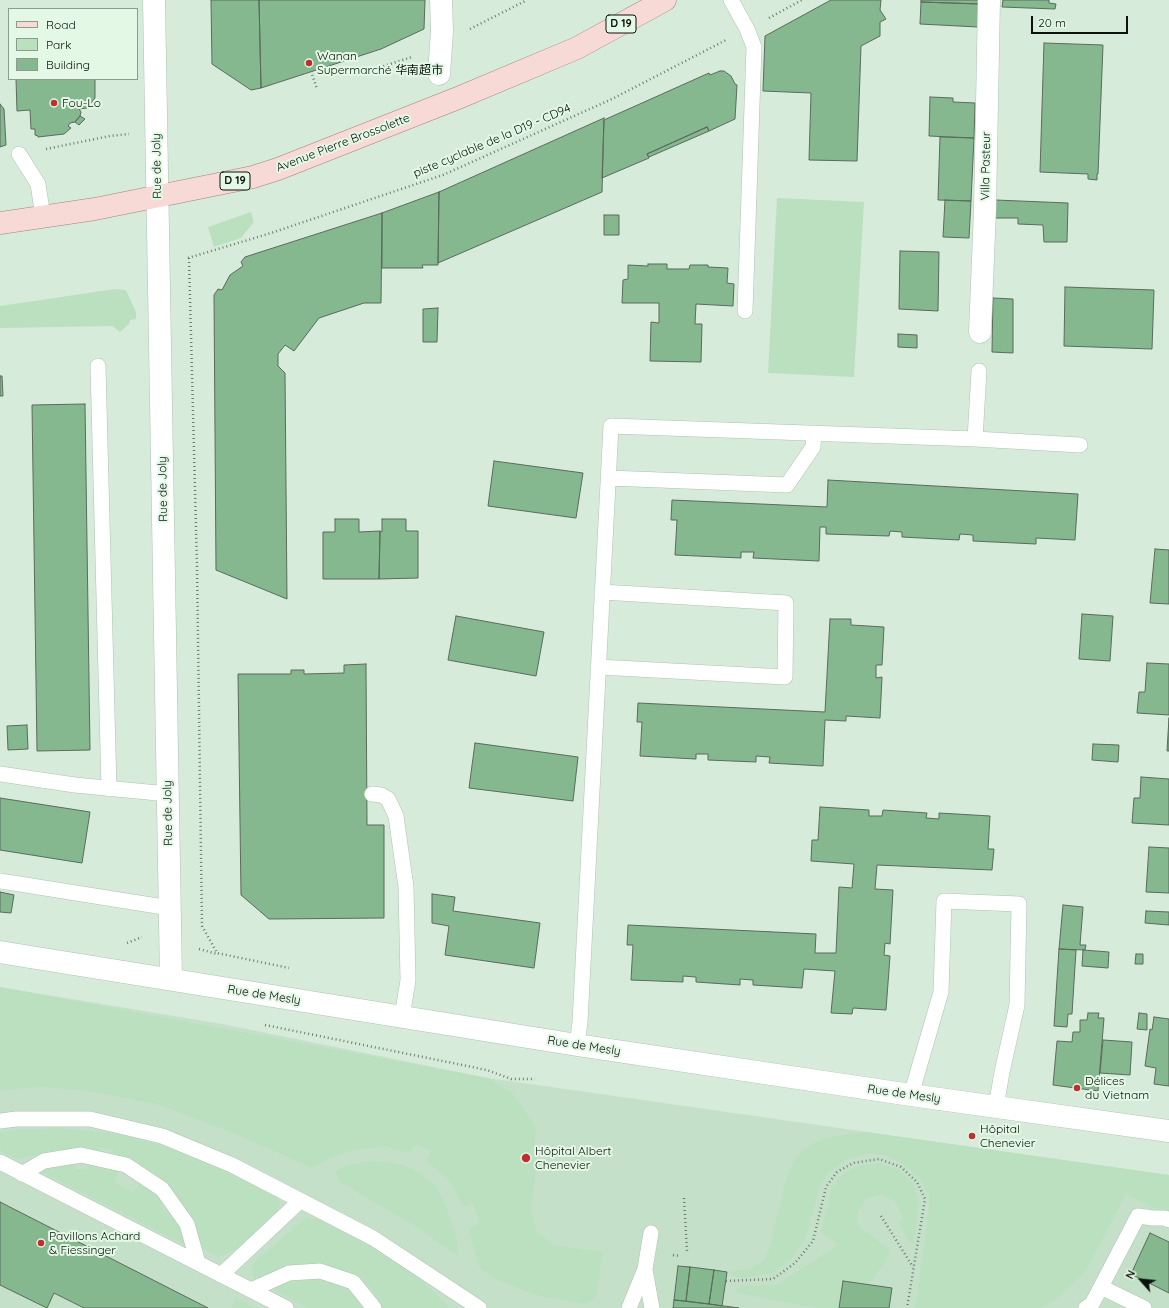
<!DOCTYPE html>
<html>
<head>
<meta charset="utf-8">
<style>
  body { margin:0 }
  #map { position:relative; width:1169px; height:1308px; overflow:hidden; background:#d6ebd9; font-family:Quicksand,sans-serif }
  canvas { display:block }
  .legend { position:absolute; left:8px; top:8px; width:130px; height:72px; box-sizing:border-box; background:#e4f8e6; border:1px solid #8e9c8f; margin:0; padding:5px 7px; list-style:none; font-size:12px; color:#0c130d }
  .legend li { display:flex; align-items:center; gap:8px; height:20px }
  .legend b { width:20px; border:1px solid #8e9c8f }
  .north { position:absolute; left:1121px; top:1260px; width:40px; height:40px; -webkit-text-stroke:3px #e4f8e6; paint-order:stroke; rotate:297deg; font-size:11px; font-weight:700; line-height:16px; text-align:center; color:#0c130d }
  .north::after { content:''; display:block; margin:auto; width:14px; height:18px; background:#0c130d; clip-path:polygon(50% 0,100% 100%,50% 72%,0 100%) }
  .scale { position:absolute; left:1031px; top:16px; width:97px; height:18px; box-sizing:border-box; border:2px solid #0c130d; border-top:0; padding-left:5px; font-size:12px; line-height:14px; white-space:nowrap; color:#0c130d; -webkit-text-stroke:3px #e4f8e6; paint-order:stroke }
</style>
</head>
<body>
<div id="map">
<canvas width="1169" height="1308"></canvas>
<ul class="legend">
<li><b style="height:5px;background:#f7d9d6"></b>Road</li>
<li><b style="height:11px;background:#bbe0c0"></b>Park</li>
<li><b style="height:11px;background:#85b88e"></b>Building</li>
</ul>
<div class="north">N</div>
<div class="scale">20 m</div>
</div>
<script>
const ctx = document.querySelector('canvas').getContext('2d');
ctx.lineJoin = 'round';
function fillPath(path, color) {
  ctx.fillStyle = color;
  ctx.fill(path, 'evenodd');
}
function shape(rows) {
  const path = new Path2D();
  for (const r of rows) {
    path.moveTo(r[0], r[1]);
    for (let i = 2; i < r.length; i += 2) path.lineTo(r[i], r[i + 1]);
  }
  return path;
}
function trace(path, color, width, dash) {
  ctx.strokeStyle = color;
  ctx.lineWidth = width;
  ctx.lineCap = dash ? 'butt' : 'round';
  ctx.setLineDash(dash || []);
  ctx.stroke(path);
}
function write(font, color, halo, rows, align = 'center') {
  ctx.font = font + ' Quicksand,"Noto Sans SC",sans-serif';
  ctx.lineWidth = 4;
  ctx.setLineDash([]);
  ctx.textBaseline = 'middle';
  ctx.strokeStyle = halo;
  ctx.fillStyle = color;
  for (const [text, x, y, turn = 0] of rows) {
    ctx.save();
    ctx.translate(x, y);
    ctx.rotate((+turn || 0) * Math.PI / 180);
    ctx.textAlign = isNaN(turn) ? turn : align;
    if (halo) ctx.strokeText(text, 0, 0);
    ctx.fillText(text, 0, 0);
    ctx.restore();
  }
}
const built = shape([
  [0,987,222,1024,488,1078,1169,1175,1169,1308,0,1308]
]);
const green = shape([
  [777,198,864,202,854,377,768,373],
  [251,212,254,222,241,238,214,247,208,227],
  [115,289,126,290,136,312,136,319,130,320,129,324,120,332,112,326,0,328,0,306],
  [0,987,488,1078,512,1093,535,1125,536,1168,531,1209,536,1231,554,1245,603,1252,596,1298,585,1304,540,1296,495,1279,479,1267,469,1228,479,1224,473,1203,463,1207,450,1181,426,1161,431,1152,418,1144,408,1153,383,1146,354,1150,330,1158,312,1168,235,1134,157,1104,96,1092,43,1087,0,1090],
  [58,1128,108,1132,161,1145,236,1173,274,1191,280,1202,277,1214,250,1240,236,1250,218,1257,204,1249,186,1210,111,1155,113,1150,100,1147,99,1151,79,1149,50,1153,16,1159,0,1150,0,1132,19,1129],
  [866,1132,1169,1175,1169,1215,1126,1194,1086,1271,1054,1301,1040,1308,915,1308,929,1210,929,1194,918,1176,901,1163,882,1154,865,1154,846,1160,829,1172,819,1188,806,1237,791,1260,772,1273,740,1279,727,1272,749,1269,764,1260,770,1247,785,1182,795,1158,813,1143,835,1136],
  [89,1160,119,1169,115,1182,133,1193,140,1183,165,1200,160,1205,169,1215,174,1213,179,1223,189,1247,41,1172,44,1167,76,1161,75,1169,87,1169],
  [368,1161,395,1163,413,1169,437,1187,445,1204,455,1234,460,1258,417,1227,338,1181,335,1171,348,1165],
  [879,1163,899,1170,914,1184,919,1200,914,1244,909,1243,899,1223,903,1218,897,1203,882,1194,866,1199,858,1212,857,1225,890,1250,883,1265,869,1284,843,1281,839,1308,818,1308,736,1293,737,1289,742,1286,776,1285,838,1245,821,1232,831,1189,840,1176,856,1166],
  [306,1218,324,1219,356,1235,409,1268,450,1308,383,1308,369,1286,346,1272,255,1278,252,1275,253,1263],
  [291,1277,318,1277,345,1285,369,1308,308,1308,270,1288],
  [236,1298,254,1308,231,1308]
]);
const building = shape([
  [211,0,259,0,261,88,251,90,212,64,211,0],
  [259,0,425,0,424,29,381,49,261,88,259,0],
  [831,0,881,0,880,10,886,19,880,22,880,36,861,46,857,161,809,160,811,93,763,91,765,36,831,0],
  [921,0,979,0,979,4,921,2,921,0],
  [1003,0,1049,0,1049,3,1056,4,1055,9,1002,7,1003,0],
  [921,2,979,4,978,27,920,24,921,2],
  [1044,43,1103,45,1098,174,1097,174,1097,180,1088,179,1088,174,1040,172,1044,43],
  [720,71,724,71,731,76,735,84,737,85,735,119,709,131,707,127,647,154,649,158,602,178,604,120,709,73,710,75,720,71],
  [16,79,95,79,95,98,87,108,79,109,81,112,80,116,75,122,70,123,68,126,71,128,64,134,38,137,38,136,35,135,35,129,31,129,30,110,17,111,16,79],
  [930,97,953,98,953,102,975,103,974,138,929,136,930,97],
  [0,104,4,109,6,145,0,147,0,104],
  [80,116,85,119,79,125,75,122,80,116],
  [604,118,602,192,438,263,439,192,604,118],
  [707,127,709,131,649,157,647,154,707,127],
  [940,137,974,138,971,201,938,200,940,137],
  [439,192,438,265,422,265,423,268,382,268,382,213,439,192],
  [945,200,971,201,969,238,943,237,945,200],
  [995,200,1068,203,1067,242,1044,242,1043,225,1018,224,1018,218,995,218,995,200],
  [382,213,381,303,364,303,319,318,294,351,285,345,278,354,278,366,285,373,287,599,216,570,214,295,218,289,222,290,230,275,243,266,241,262,245,257,382,213],
  [604,215,619,215,619,235,604,235,604,215],
  [900,251,939,252,938,311,899,309,900,251],
  [648,264,667,264,667,269,689,269,690,265,708,265,708,267,728,268,727,283,734,284,733,306,696,304,695,324,702,324,701,362,650,361,651,322,659,323,659,303,622,303,623,280,628,279,628,265,648,266,648,264],
  [1065,287,1154,290,1152,349,1064,346,1065,287],
  [993,298,1013,299,1013,353,992,352,993,298],
  [438,308,437,342,423,342,423,309,438,308],
  [898,334,917,335,917,348,898,347,898,334],
  [0,376,2,376,3,396,0,396,0,376],
  [85,404,90,750,37,751,32,405,85,404],
  [494,461,583,473,576,518,488,506,494,461],
  [828,480,1078,494,1075,540,1036,538,1036,544,973,541,973,535,960,534,959,540,902,537,902,532,890,531,889,536,826,534,826,527,820,527,819,561,753,558,754,552,741,552,741,558,675,555,677,520,671,520,672,500,827,507,828,480],
  [335,519,359,519,359,532,380,531,379,579,323,579,323,532,335,532,335,519],
  [382,519,406,519,406,531,418,531,418,578,379,579,380,531,382,532,382,519],
  [1155,549,1169,550,1169,604,1150,603,1155,549],
  [1082,614,1113,616,1110,661,1079,659,1082,614],
  [456,616,544,632,536,676,448,660,456,616],
  [830,619,851,619,851,625,884,627,882,665,876,665,876,678,882,677,880,718,846,716,846,721,825,720,823,766,769,763,770,757,756,756,756,762,708,760,708,754,696,754,696,759,640,756,642,722,637,722,638,703,825,712,830,619],
  [1147,663,1169,664,1169,715,1137,713,1139,692,1145,692,1147,663],
  [366,664,367,825,384,825,384,918,269,919,241,895,238,674,291,674,291,670,304,670,304,674,344,673,344,665,366,664],
  [1169,718,1169,751,1167,751,1169,718],
  [27,725,28,749,8,750,7,726,27,725],
  [475,743,578,757,573,801,469,788,475,743],
  [1093,744,1119,745,1118,762,1092,760,1093,744],
  [1141,777,1169,779,1169,825,1132,823,1134,798,1140,798,1141,777],
  [0,798,90,812,82,863,0,850,0,798],
  [820,807,869,810,869,816,882,816,883,810,927,813,926,818,939,819,939,813,990,816,988,849,994,849,992,870,877,865,875,889,893,890,890,944,885,943,884,955,890,956,886,1010,853,1008,852,1014,831,1013,835,971,804,969,802,988,753,985,753,980,740,979,740,985,696,982,696,977,683,976,683,982,631,980,633,945,627,945,628,925,816,934,815,953,836,953,839,887,852,888,854,864,811,861,812,840,818,840,820,807],
  [1149,847,1169,848,1169,893,1146,892,1149,847],
  [0,892,14,895,11,913,0,912,0,892],
  [432,894,455,897,453,911,540,923,534,968,445,955,449,926,432,923,432,894],
  [1063,905,1083,907,1080,945,1086,945,1085,950,1059,949,1063,905],
  [1146,911,1169,912,1169,925,1145,923,1146,911],
  [1059,949,1076,950,1072,1014,1068,1014,1067,1027,1054,1026,1059,949],
  [1083,950,1109,952,1108,968,1082,966,1083,950],
  [1136,954,1143,954,1143,964,1135,964,1136,954],
  [1088,1013,1099,1013,1098,1018,1104,1018,1098,1091,1053,1085,1057,1041,1072,1042,1073,1032,1080,1032,1080,1020,1087,1020,1088,1013],
  [1139,1013,1147,1014,1147,1030,1137,1029,1139,1013],
  [1154,1017,1169,1019,1169,1086,1154,1084,1156,1068,1145,1066,1150,1029,1152,1030,1154,1017],
  [1103,1040,1132,1042,1130,1075,1100,1073,1103,1040],
  [0,1202,208,1308,84,1308,54,1293,47,1308,0,1285,0,1202],
  [1150,1233,1169,1242,1169,1293,1131,1274,1150,1233],
  [678,1266,690,1267,686,1301,674,1300,678,1266],
  [690,1267,714,1270,709,1304,686,1301,690,1267],
  [714,1270,727,1272,722,1306,709,1304,714,1270],
  [843,1281,892,1288,889,1308,839,1308,843,1281],
  [674,1300,709,1304,739,1308,673,1308,674,1300]
]);
const path = shape([
  [769,18,802,0],
  [470,29,527,0],
  [311,71,317,89],
  [368,71,412,57],
  [46,149,110,136,129,134],
  [188,258,268,234,443,175,612,99,726,40],
  [189,258,197,566,202,926,217,953,289,968],
  [127,943,142,937],
  [199,949,217,954],
  [265,1025,487,1070,511,1079,535,1079],
  [684,1198,687,1251],
  [881,1216,913,1267],
  [673,1255,680,1256],
  [726,1281,773,1279,795,1263,813,1241,826,1187,837,1172,853,1163,879,1159,901,1167,917,1182,925,1199,907,1308]
]);
const lane = shape([
  [731,0,747,29,754,47,745,311],
  [19,154,38,184,43,217],
  [98,366,109,789],
  [975,439,979,371],
  [609,478,787,485,813,447,814,433],
  [598,667,785,677,786,603,602,592],
  [0,774,75,785,168,794],
  [372,794,381,795,388,799,396,816,406,887,408,980,402,1017],
  [0,881,170,908],
  [577,1045,580,1022,611,426,975,439,1080,445],
  [911,1095,941,992,944,901,1019,904,1017,1005,1002,1072,996,1107],
  [0,1121,16,1119,90,1119,162,1136,232,1165,373,1238,479,1308],
  [0,1162,286,1308],
  [22,1174,44,1161,81,1155,126,1165,162,1189,187,1224,198,1263],
  [645,1270,652,1308],
  [221,1275,300,1201],
  [1101,1287,1144,1308],
  [251,1290,289,1273,320,1271,353,1282,374,1308],
  [629,1308,645,1269,651,1233],
  [1086,1308,1092,1304,1138,1216,1153,1218,1165,1218,1169,1220]
]);
const street = shape([
  [154,0,171,979],
  [439,74,442,31,441,0],
  [980,332,985,209,989,0]
]);
const secondary = shape([
  [0,952,577,1045,911,1095,1169,1131]
]);
const primary = shape([
  [0,223,95,209,253,177,278,169,458,98,577,48,665,0]
]);
const markers = [
  [309,63,4,"#be2f2e"],
  [54,103,4,"#be2f2e"],
  [1077,1088,4,"#be2f2e"],
  [972,1136,4,"#be2f2e"],
  [526,1158,5,"#be2f2e"],
  [41,1243,4,"#be2f2e"]
];
const shields = [
  [621,24,30],
  [235,181,30]
];
const shieldNames = [
  ["D 19",621,24],
  ["D 19",235,181]
];
const poiNames = [
  ["Wanan",317,56],
  ["Supermarché 华南超市",317,70],
  ["Fou-Lo",62,103],
  ["Délices",1085,1081],
  ["du Vietnam",1085,1095],
  ["Hôpital",980,1129],
  ["Chenevier",980,1143],
  ["Hôpital Albert",535,1151],
  ["Chenevier",535,1165],
  ["Pavillons Achard",49,1236],
  ["& Fiessinger",49,1250]
];
const streetNames = [
  ["piste cyclable de la D19 - CD94",492,141,-23],
  ["Avenue Pierre Brossolette",343,143,-21],
  ["Rue de Joly",157,166,-91],
  ["Villa Pasteur",986,166,-89],
  ["Rue de Joly",163,489,-91],
  ["Rue de Joly",168,813,-91],
  ["Rue de Mesly",264,995,9],
  ["Rue de Mesly",584,1046,9],
  ["Rue de Mesly",904,1094,8]
];
fillPath(built, '#c5e0c9');
fillPath(green, '#bbe0c0');
fillPath(building, '#85b88e');
trace(building, '#5a6b5c', 1);
trace(lane, '#afc2b1', 16);
trace(street, '#afc2b1', 23);
trace(secondary, '#afc2b1', 23);
trace(primary, '#a2837d', 23);
trace(path, '#6f7c71', 2.5, [1, 3]);
trace(lane, '#fff', 15);
trace(street, '#fff', 22);
trace(secondary, '#fff', 22);
trace(primary, '#f7d9d6', 22);
for (const [x, y, r, color] of markers) {
  const dot = new Path2D();
  dot.arc(x, y, r, 0, 2 * Math.PI);
  ctx.fillStyle = color;
  ctx.fill(dot);
  trace(dot, '#e4f8e6', 1.5);
}
for (const [x, y, w] of shields) {
  const box = new Path2D();
  box.roundRect(x - w / 2, y - 9, w, 18, 3);
  ctx.fillStyle = '#e4f8e6';
  ctx.fill(box);
  trace(box, '#0c130d', 1);
}
write('bold 11px', '#0c130d', null, shieldNames);
write('12px', '#0c130d', '#e4f8e6', poiNames, 'left');
write('12px', '#0c130d', '#e4f8e6', streetNames);
</script>
</body>
</html>
